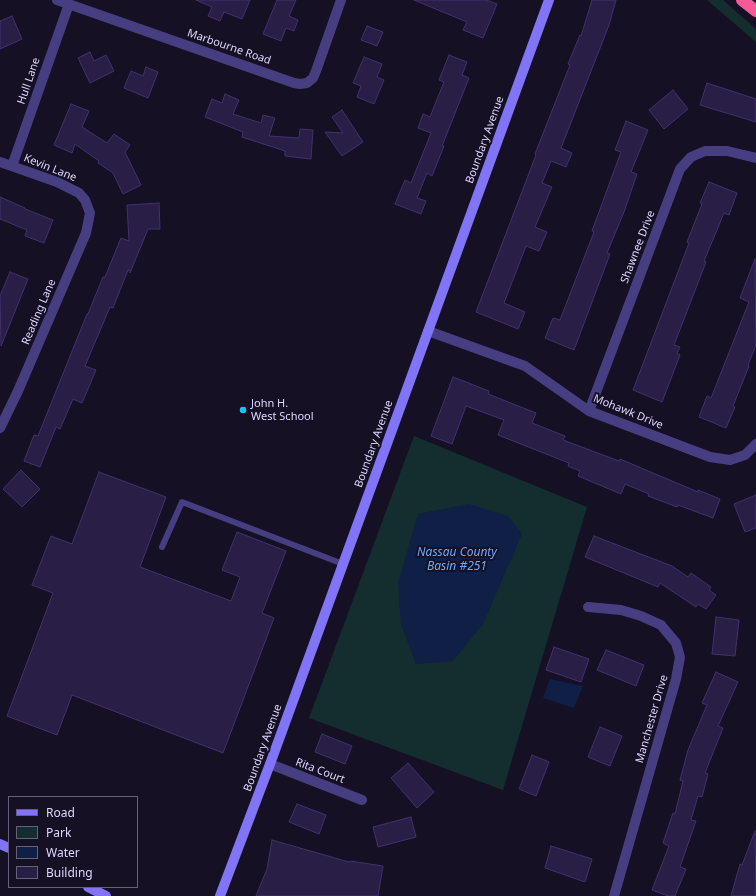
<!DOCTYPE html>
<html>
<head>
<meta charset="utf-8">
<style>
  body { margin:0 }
  #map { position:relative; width:756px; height:896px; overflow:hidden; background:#161025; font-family:"Noto Sans",sans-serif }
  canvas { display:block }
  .legend { position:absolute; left:8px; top:796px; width:130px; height:92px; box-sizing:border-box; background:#161025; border:1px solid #66607b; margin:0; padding:5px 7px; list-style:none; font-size:12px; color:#ded7fd }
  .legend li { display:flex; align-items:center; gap:8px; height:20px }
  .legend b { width:20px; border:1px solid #66607b }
</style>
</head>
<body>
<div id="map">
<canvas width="756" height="896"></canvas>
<ul class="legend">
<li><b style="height:5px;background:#8274f7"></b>Road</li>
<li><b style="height:11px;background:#142d2e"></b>Park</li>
<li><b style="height:11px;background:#0f1f45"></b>Water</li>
<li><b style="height:11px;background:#291e45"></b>Building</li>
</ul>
</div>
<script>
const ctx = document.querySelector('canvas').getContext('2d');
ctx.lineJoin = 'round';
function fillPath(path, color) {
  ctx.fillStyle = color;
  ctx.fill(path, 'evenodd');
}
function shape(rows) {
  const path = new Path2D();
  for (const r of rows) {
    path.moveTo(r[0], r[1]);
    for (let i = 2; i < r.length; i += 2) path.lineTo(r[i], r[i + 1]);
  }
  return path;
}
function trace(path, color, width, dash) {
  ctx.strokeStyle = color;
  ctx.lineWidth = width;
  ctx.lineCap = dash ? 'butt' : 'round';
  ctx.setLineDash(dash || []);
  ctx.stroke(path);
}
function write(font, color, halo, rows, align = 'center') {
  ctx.font = font + ' "Noto Sans",sans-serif';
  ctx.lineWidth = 4;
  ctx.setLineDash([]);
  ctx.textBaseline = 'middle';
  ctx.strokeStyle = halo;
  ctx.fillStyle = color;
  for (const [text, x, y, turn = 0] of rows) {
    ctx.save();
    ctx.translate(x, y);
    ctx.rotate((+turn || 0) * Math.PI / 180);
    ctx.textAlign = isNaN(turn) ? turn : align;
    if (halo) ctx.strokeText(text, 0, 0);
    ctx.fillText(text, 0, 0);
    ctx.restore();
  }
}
const green = shape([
  [707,0,723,0,756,29,756,42],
  [414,436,587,507,503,790,309,718]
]);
const water = shape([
  [469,504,508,516,522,534,483,624,453,661,416,664,401,624,398,583,418,514],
  [550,679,583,686,574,708,543,698]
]);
const building = shape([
  [196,0,250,0,242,19,224,12,220,21,208,16,212,7,196,0],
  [277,0,296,0,289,16,298,20,294,31,286,28,281,41,263,34,277,0],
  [414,0,486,0,497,4,483,38,463,30,467,22,414,0],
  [592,0,616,0,609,25,561,148,572,153,566,167,551,161,542,183,552,187,535,227,547,232,539,251,526,246,504,303,525,312,518,329,476,312,536,155,535,154,570,65,568,64,580,35,581,36,592,0],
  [12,16,22,39,0,49,0,21,12,16],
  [367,26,383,32,377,46,361,40,367,26],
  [90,52,94,61,106,55,114,71,90,83,78,58,90,52],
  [449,55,467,62,462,75,469,78,442,146,444,146,432,176,427,173,417,198,426,201,421,214,395,204,405,180,411,183,431,133,418,128,423,114,430,117,444,82,439,80,449,55],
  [364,57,382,64,377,77,384,80,374,104,357,97,361,86,353,83,364,57],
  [146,67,158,72,148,98,124,88,131,71,143,76,146,67],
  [707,83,756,99,756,122,700,105,707,83],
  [673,90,688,109,664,129,649,110,673,90],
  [225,94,239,100,233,114,261,123,263,115,275,118,269,136,299,138,300,129,313,130,311,159,285,156,285,151,242,137,243,132,205,117,212,99,222,103,225,94],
  [71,104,89,111,82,127,107,143,114,134,130,145,125,152,141,185,123,194,113,173,98,163,99,161,75,144,72,153,54,145,71,104],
  [342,110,363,142,342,156,325,132,343,133,332,117,342,110],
  [626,121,648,130,631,172,637,174,624,212,607,253,610,254,574,350,545,338,553,318,560,320,594,232,592,231,621,152,615,150,626,121],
  [709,182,737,193,729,215,724,213,704,261,706,262,674,345,680,347,677,353,680,355,662,402,633,390,689,243,687,242,702,204,700,203,709,182],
  [0,197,25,208,25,209,53,220,44,243,25,236,27,230,0,219,0,197],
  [159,203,160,229,148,229,130,273,130,271,128,270,113,308,110,307,85,366,96,370,82,403,73,399,60,429,56,427,40,467,24,461,34,435,38,436,87,314,88,314,103,277,105,277,121,238,129,241,127,205,159,203],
  [755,259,756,345,748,365,749,366,733,406,735,407,726,428,699,417,707,396,711,398,749,302,740,298,755,259],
  [10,272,28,279,1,346,0,296,10,272],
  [453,377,489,391,488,394,536,413,532,423,565,436,563,440,619,461,620,459,698,492,698,490,720,499,713,518,678,505,677,507,648,496,649,494,625,484,621,494,578,476,580,471,568,466,569,463,498,435,504,420,466,406,452,444,431,436,453,377],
  [21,470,40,489,22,507,3,489,21,470],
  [99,472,166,497,140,567,231,601,240,577,222,570,237,532,286,551,262,613,274,618,223,753,72,695,57,735,7,716,53,593,32,585,51,536,72,544,99,472],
  [756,495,756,528,745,532,734,504,756,495],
  [594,536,672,566,688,577,691,573,711,587,709,590,716,595,706,609,698,604,696,607,660,583,658,587,585,557,594,536],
  [716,617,739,620,735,656,712,654,716,617],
  [554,647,589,659,581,682,546,670,554,647],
  [606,650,644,665,636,686,597,670,606,650],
  [716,672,738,682,718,726,723,728,705,773,708,774,702,797,698,796,691,820,696,821,680,867,686,869,675,896,668,896,652,890,669,846,663,843,673,813,675,814,683,781,680,780,688,750,707,705,702,703,716,672],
  [600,727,622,736,610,766,588,757,600,727],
  [322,734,352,746,345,764,315,752,322,734],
  [532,755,549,762,536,796,519,789,532,755],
  [408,763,434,792,417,808,391,778,408,763],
  [297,804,326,815,319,834,289,822,297,804],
  [411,817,416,837,378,847,373,827,411,817],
  [755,831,756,896,731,896,740,864,742,865,755,831],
  [272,840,349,862,350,861,383,866,378,896,256,896,267,869,272,840],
  [551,846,592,859,585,882,545,868,551,846]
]);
const lane = shape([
  [162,547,182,502,343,564]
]);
const street = shape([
  [57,0,294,83,300,84,307,83,313,78,316,71,341,0],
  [0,162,57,182,79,193,85,200,90,213,86,233,18,391,0,428],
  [12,166,69,4],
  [428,331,525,366,589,411,710,457,730,460,745,455,756,444],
  [589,411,680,169,691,157,705,151,727,151,756,158],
  [588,607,621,610,641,616,661,625,676,643,680,657,676,679,614,896],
  [270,764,362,800]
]);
const secondary = shape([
  [0,844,9,848],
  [88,887,106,896],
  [220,896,270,764,549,0]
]);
const highway = shape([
  [742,0,756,11]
]);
const markers = [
  [243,410,4,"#0fc6f1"]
];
const streetNames = [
  ["Marbourne Road",229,47,19],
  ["Hull Lane",29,81,-71],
  ["Boundary Avenue",485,140,-70],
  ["Kevin Lane",50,168,22],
  ["Shawnee Drive",638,247,-69],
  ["Reading Lane",39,312,-67],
  ["Mohawk Drive",628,412,22],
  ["Boundary Avenue",374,444,-70],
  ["Manchester Drive",652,719,-74],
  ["Boundary Avenue",263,748,-70],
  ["Rita Court",320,771,21]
];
const poiNames = [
  ["John H.",251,404],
  ["West School",251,417]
];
const waterNames = [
  ["Nassau County",457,553],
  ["Basin #251",457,567]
];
fillPath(green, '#142d2e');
fillPath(water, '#0f1f45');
fillPath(building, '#291e45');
trace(building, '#43316f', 1);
trace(lane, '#473e81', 6);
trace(street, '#473e81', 10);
trace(secondary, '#8274f7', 10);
trace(highway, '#f55996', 12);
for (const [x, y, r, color] of markers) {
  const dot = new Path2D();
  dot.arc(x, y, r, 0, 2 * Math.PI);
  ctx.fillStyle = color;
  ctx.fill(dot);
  trace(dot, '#161025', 1.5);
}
write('11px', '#ded7fd', '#161025', streetNames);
write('11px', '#ded7fd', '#161025', poiNames, 'left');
write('italic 12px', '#6baaf6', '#161025', waterNames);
</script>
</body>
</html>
